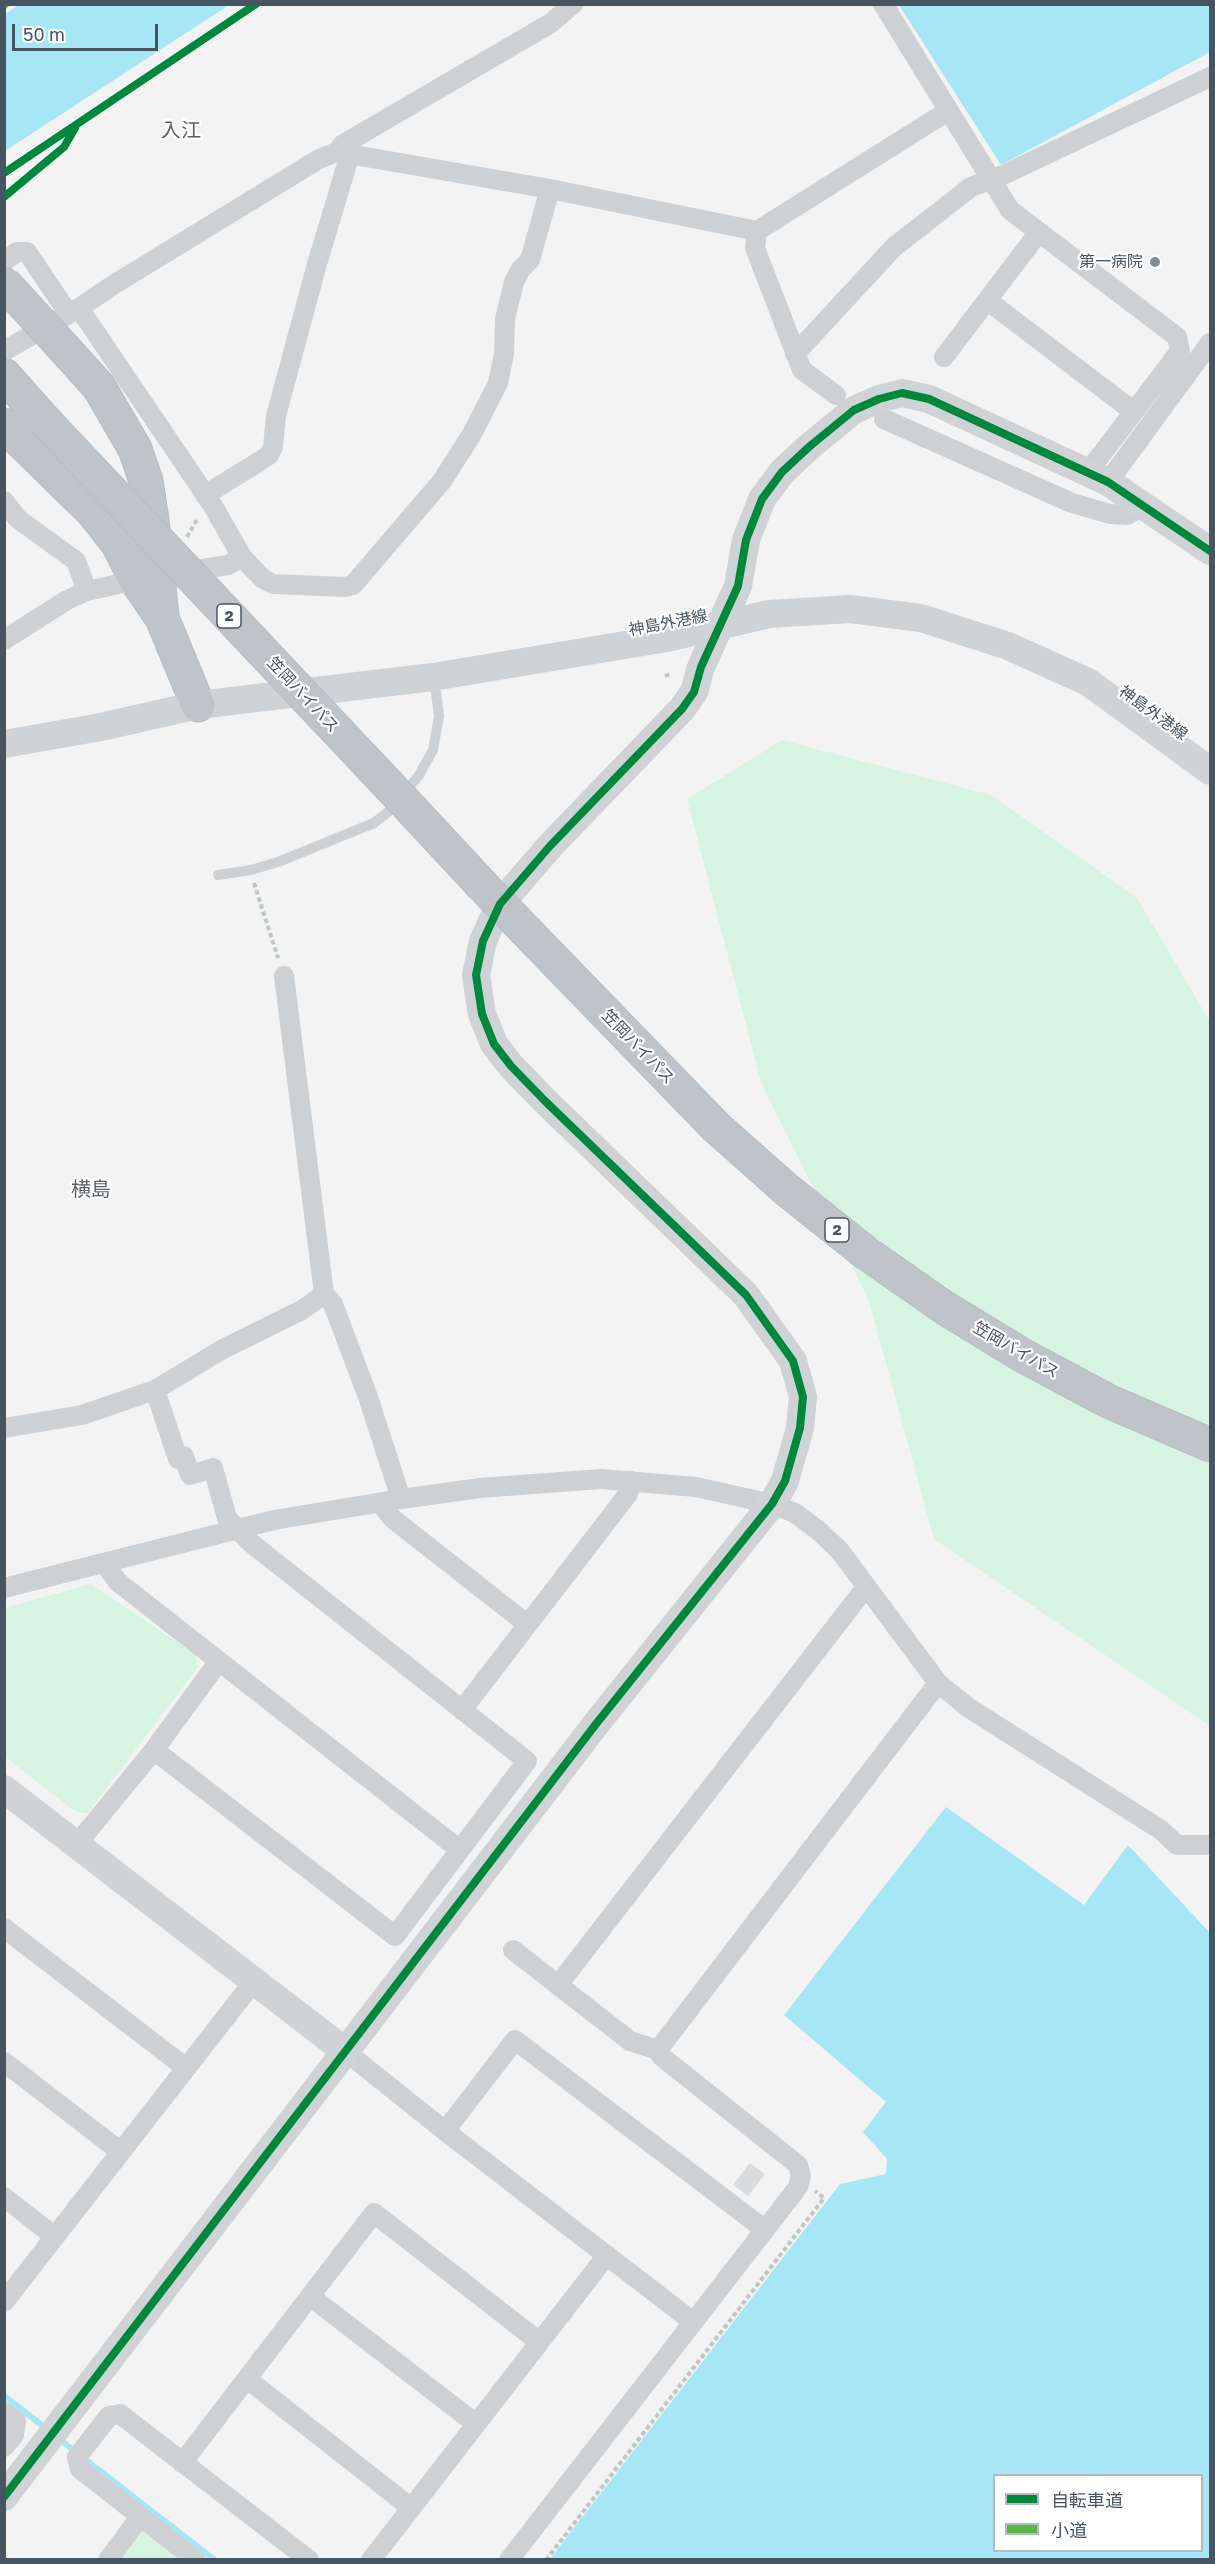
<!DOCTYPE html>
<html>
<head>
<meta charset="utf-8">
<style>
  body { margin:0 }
  #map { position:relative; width:1215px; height:2564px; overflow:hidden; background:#f3f3f3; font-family:"Golos Text","Noto Sans JP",sans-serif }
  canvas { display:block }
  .frame { position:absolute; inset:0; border:6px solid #475562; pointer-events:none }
  .legend { position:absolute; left:993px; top:2474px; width:210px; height:78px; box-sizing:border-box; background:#fff; border:2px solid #b5bbc0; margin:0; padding:8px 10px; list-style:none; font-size:18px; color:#475562 }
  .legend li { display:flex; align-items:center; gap:12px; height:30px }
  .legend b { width:30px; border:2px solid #b5bbc0 }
  .scale { position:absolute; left:12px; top:24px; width:146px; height:27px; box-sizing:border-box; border:3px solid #475562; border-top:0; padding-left:8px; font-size:18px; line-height:21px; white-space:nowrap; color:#475562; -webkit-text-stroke:4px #fff; paint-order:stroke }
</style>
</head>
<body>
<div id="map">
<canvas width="1215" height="2564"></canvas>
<div class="frame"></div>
<ul class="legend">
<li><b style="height:8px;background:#00873e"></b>自転車道</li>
<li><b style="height:8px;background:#58b947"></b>小道</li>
</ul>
<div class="scale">50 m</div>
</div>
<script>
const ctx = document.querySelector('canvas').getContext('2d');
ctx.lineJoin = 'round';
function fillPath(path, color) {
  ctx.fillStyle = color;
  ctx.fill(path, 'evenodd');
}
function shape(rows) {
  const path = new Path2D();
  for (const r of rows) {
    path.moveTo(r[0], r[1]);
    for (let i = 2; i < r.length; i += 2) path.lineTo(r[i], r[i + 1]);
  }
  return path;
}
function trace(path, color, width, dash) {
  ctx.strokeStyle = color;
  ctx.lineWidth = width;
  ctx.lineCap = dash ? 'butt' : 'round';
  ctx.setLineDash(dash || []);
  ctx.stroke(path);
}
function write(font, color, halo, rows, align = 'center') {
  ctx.font = font + ' "Golos Text","Noto Sans JP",sans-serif';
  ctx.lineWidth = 4.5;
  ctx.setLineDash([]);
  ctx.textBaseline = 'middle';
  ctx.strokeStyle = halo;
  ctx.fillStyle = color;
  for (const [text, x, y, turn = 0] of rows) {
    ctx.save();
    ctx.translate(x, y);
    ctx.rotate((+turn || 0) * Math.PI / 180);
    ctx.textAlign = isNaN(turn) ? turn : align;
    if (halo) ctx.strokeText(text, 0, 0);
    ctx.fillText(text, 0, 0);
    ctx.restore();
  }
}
const green = shape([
  [782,740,991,795,1137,898,1210,1022,1210,1726,934,1539,869,1301,761,1082,687,799],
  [91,1584,195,1654,198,1667,88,1813,76,1812,5,1757,4,1608],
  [140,2517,196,2560,108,2560]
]);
const water = shape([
  [19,5,19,4,229,5,5,151,5,14],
  [899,5,1210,5,1210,52,1001,165],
  [946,1807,1084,1905,1128,1845,1210,1933,1210,2559,550,2559,840,2184,886,2174,887,2159,863,2132,886,2102,784,2015],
  [994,2476,1202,2476,1202,2550,994,2550]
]);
const stream = shape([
  [4,2396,47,2429],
  [59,2439,215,2560]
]);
const building = shape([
  [750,2163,765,2174,748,2196,733,2185]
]);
const path = shape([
  [187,537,198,518],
  [665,676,670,674],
  [254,883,278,958],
  [546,2560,824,2198,815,2191]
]);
const lane = shape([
  [218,875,251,870,278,862,374,823,393,808,419,775,433,750,439,716,434,677]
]);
const street = shape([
  [883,4,1010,210,1177,337,1180,351,1088,472],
  [337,152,342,145,551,23,573,4],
  [757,231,755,248,802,370,836,395],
  [4,261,17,252,27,252,68,313],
  [988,301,1133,411],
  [79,308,213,506,242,557,262,578,273,584,344,587,353,585,442,481,472,434,498,383,504,354,505,319,514,282,520,270,530,260,550,189],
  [4,351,79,308,113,285,319,159,337,152,550,189,757,231,948,111],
  [795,354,894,247,971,187,1001,176,1210,77],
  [944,357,1039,232],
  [884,419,1072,503,1110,514,1127,515,1144,506],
  [1108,482,1210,343],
  [205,495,260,461,269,455,273,447,276,416,317,264,350,154],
  [4,501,18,519,76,561,87,591,136,580],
  [182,572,228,565,242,557],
  [4,640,67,600,87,591],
  [284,976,324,1294,333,1304,368,1397,401,1499],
  [4,1428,82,1415,155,1390,223,1349,302,1310,324,1294],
  [380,1503,393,1519,527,1624],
  [104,1563,118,1582,460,1850],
  [4,1588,274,1520,401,1499,480,1488,601,1479,696,1487,772,1504,795,1513,819,1531,840,1551,938,1683,969,1708,1161,1830,1177,1845,1210,1845],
  [462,1710,628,1494,631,1481],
  [154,1750,395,1936,527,1761,251,1543,237,1529,227,1518,213,1468,190,1475,184,1456,178,1459,155,1390],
  [77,1844,154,1750,219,1661],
  [4,1928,186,2068],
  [558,1985,866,1587],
  [658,2050,938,1683],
  [345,2051,445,2131,692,2321],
  [4,2062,121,2152],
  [445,2131,515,2040,764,2229],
  [4,2197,55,2237],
  [311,2297,475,2423],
  [4,2302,254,1981],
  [247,2379,410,2507],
  [4,2412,16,2421,14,2435,4,2447],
  [182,2463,374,2213,538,2341],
  [108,2560,140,2517],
  [196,2560,80,2469,77,2457,109,2416,120,2414,309,2560],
  [371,2560,607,2255],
  [509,2560,798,2187,801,2176,798,2165,662,2057,658,2050,630,2041,513,1950]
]);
const secondary = shape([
  [4,744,101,727,198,705,433,677,667,638,769,614,850,609,921,618,1008,646,1088,682,1210,771],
  [4,1789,345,2051],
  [4,2497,596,1724,772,1504,785,1481,800,1428,803,1397,793,1361,746,1295,545,1101,511,1066,494,1044,482,1014,476,975,483,941,500,904,550,846,682,709,694,692,701,667,738,586,746,540,762,499,782,472,810,446,854,410,879,399,902,393,929,399,1108,482,1210,551]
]);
const highway = shape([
  [62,346,99,387,135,449,146,481,152,520,162,616],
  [4,375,45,421],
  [4,425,93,512,118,544,136,580,162,618,198,705],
  [413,811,480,883],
  [526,931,716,1127,787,1190,866,1253,945,1308,1022,1355,1108,1401,1210,1445]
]);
const highwayBridge = shape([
  [4,283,62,346],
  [45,421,413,811],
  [480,883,526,931]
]);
const quiet = shape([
  [4,6,7,4]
]);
const cycleway = shape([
  [4,173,256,4],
  [4,197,64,147,75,128],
  [4,2497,596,1724,772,1504,785,1481,800,1428,803,1397,793,1361,746,1295,545,1101,511,1066,494,1044,482,1014,476,975,483,941,500,904,550,846,682,709,694,692,701,667,738,586,746,540,762,499,782,472,810,446,854,410,879,399,902,393,929,399,1108,482,1210,551]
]);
const markers = [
  [1155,262,6,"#838c95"]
];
const shields = [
  [229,616,24],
  [837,1230,24]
];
const shieldNames = [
  ["2",229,616],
  ["2",837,1230]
];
const poiNames = [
  ["第一病院",1143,262]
];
const streetNames = [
  ["神島外港線",668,623,-11],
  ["笠岡バイパス",303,695,47],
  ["神島外港線",1153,713,36],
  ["笠岡バイパス",638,1047,46],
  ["笠岡バイパス",1016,1350,30]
];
const quarterNames = [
  ["入江",181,131],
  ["横島",91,1190]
];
fillPath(green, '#d6f4e1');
fillPath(water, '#a7e6f4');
trace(stream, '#a7e6f4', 6);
fillPath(building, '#dadbdd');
trace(highway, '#b6bdc3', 35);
trace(path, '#bbc8c3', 4, [4.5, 3]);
trace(lane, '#ced1d4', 10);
trace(street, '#ced1d4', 20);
trace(secondary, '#cfd3d5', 28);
trace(highway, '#bfc4c9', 33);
trace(highwayBridge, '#b6bdc3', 35, []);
trace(highwayBridge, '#bfc4c9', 33);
trace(quiet, '#58b947', 6, [12, 6]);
trace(cycleway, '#00873e', 8);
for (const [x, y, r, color] of markers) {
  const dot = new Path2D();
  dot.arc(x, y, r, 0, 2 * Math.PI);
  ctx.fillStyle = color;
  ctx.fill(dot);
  trace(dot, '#fff', 2);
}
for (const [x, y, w] of shields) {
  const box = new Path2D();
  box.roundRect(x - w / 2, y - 12, w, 24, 4.5);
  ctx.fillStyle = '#fff';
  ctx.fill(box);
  trace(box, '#475562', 1.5);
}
write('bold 15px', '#475562', null, shieldNames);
write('16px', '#475562', '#fff', poiNames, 'right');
write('16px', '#475562', '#fff', streetNames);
write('20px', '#5d6268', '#fff', quarterNames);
</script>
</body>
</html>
